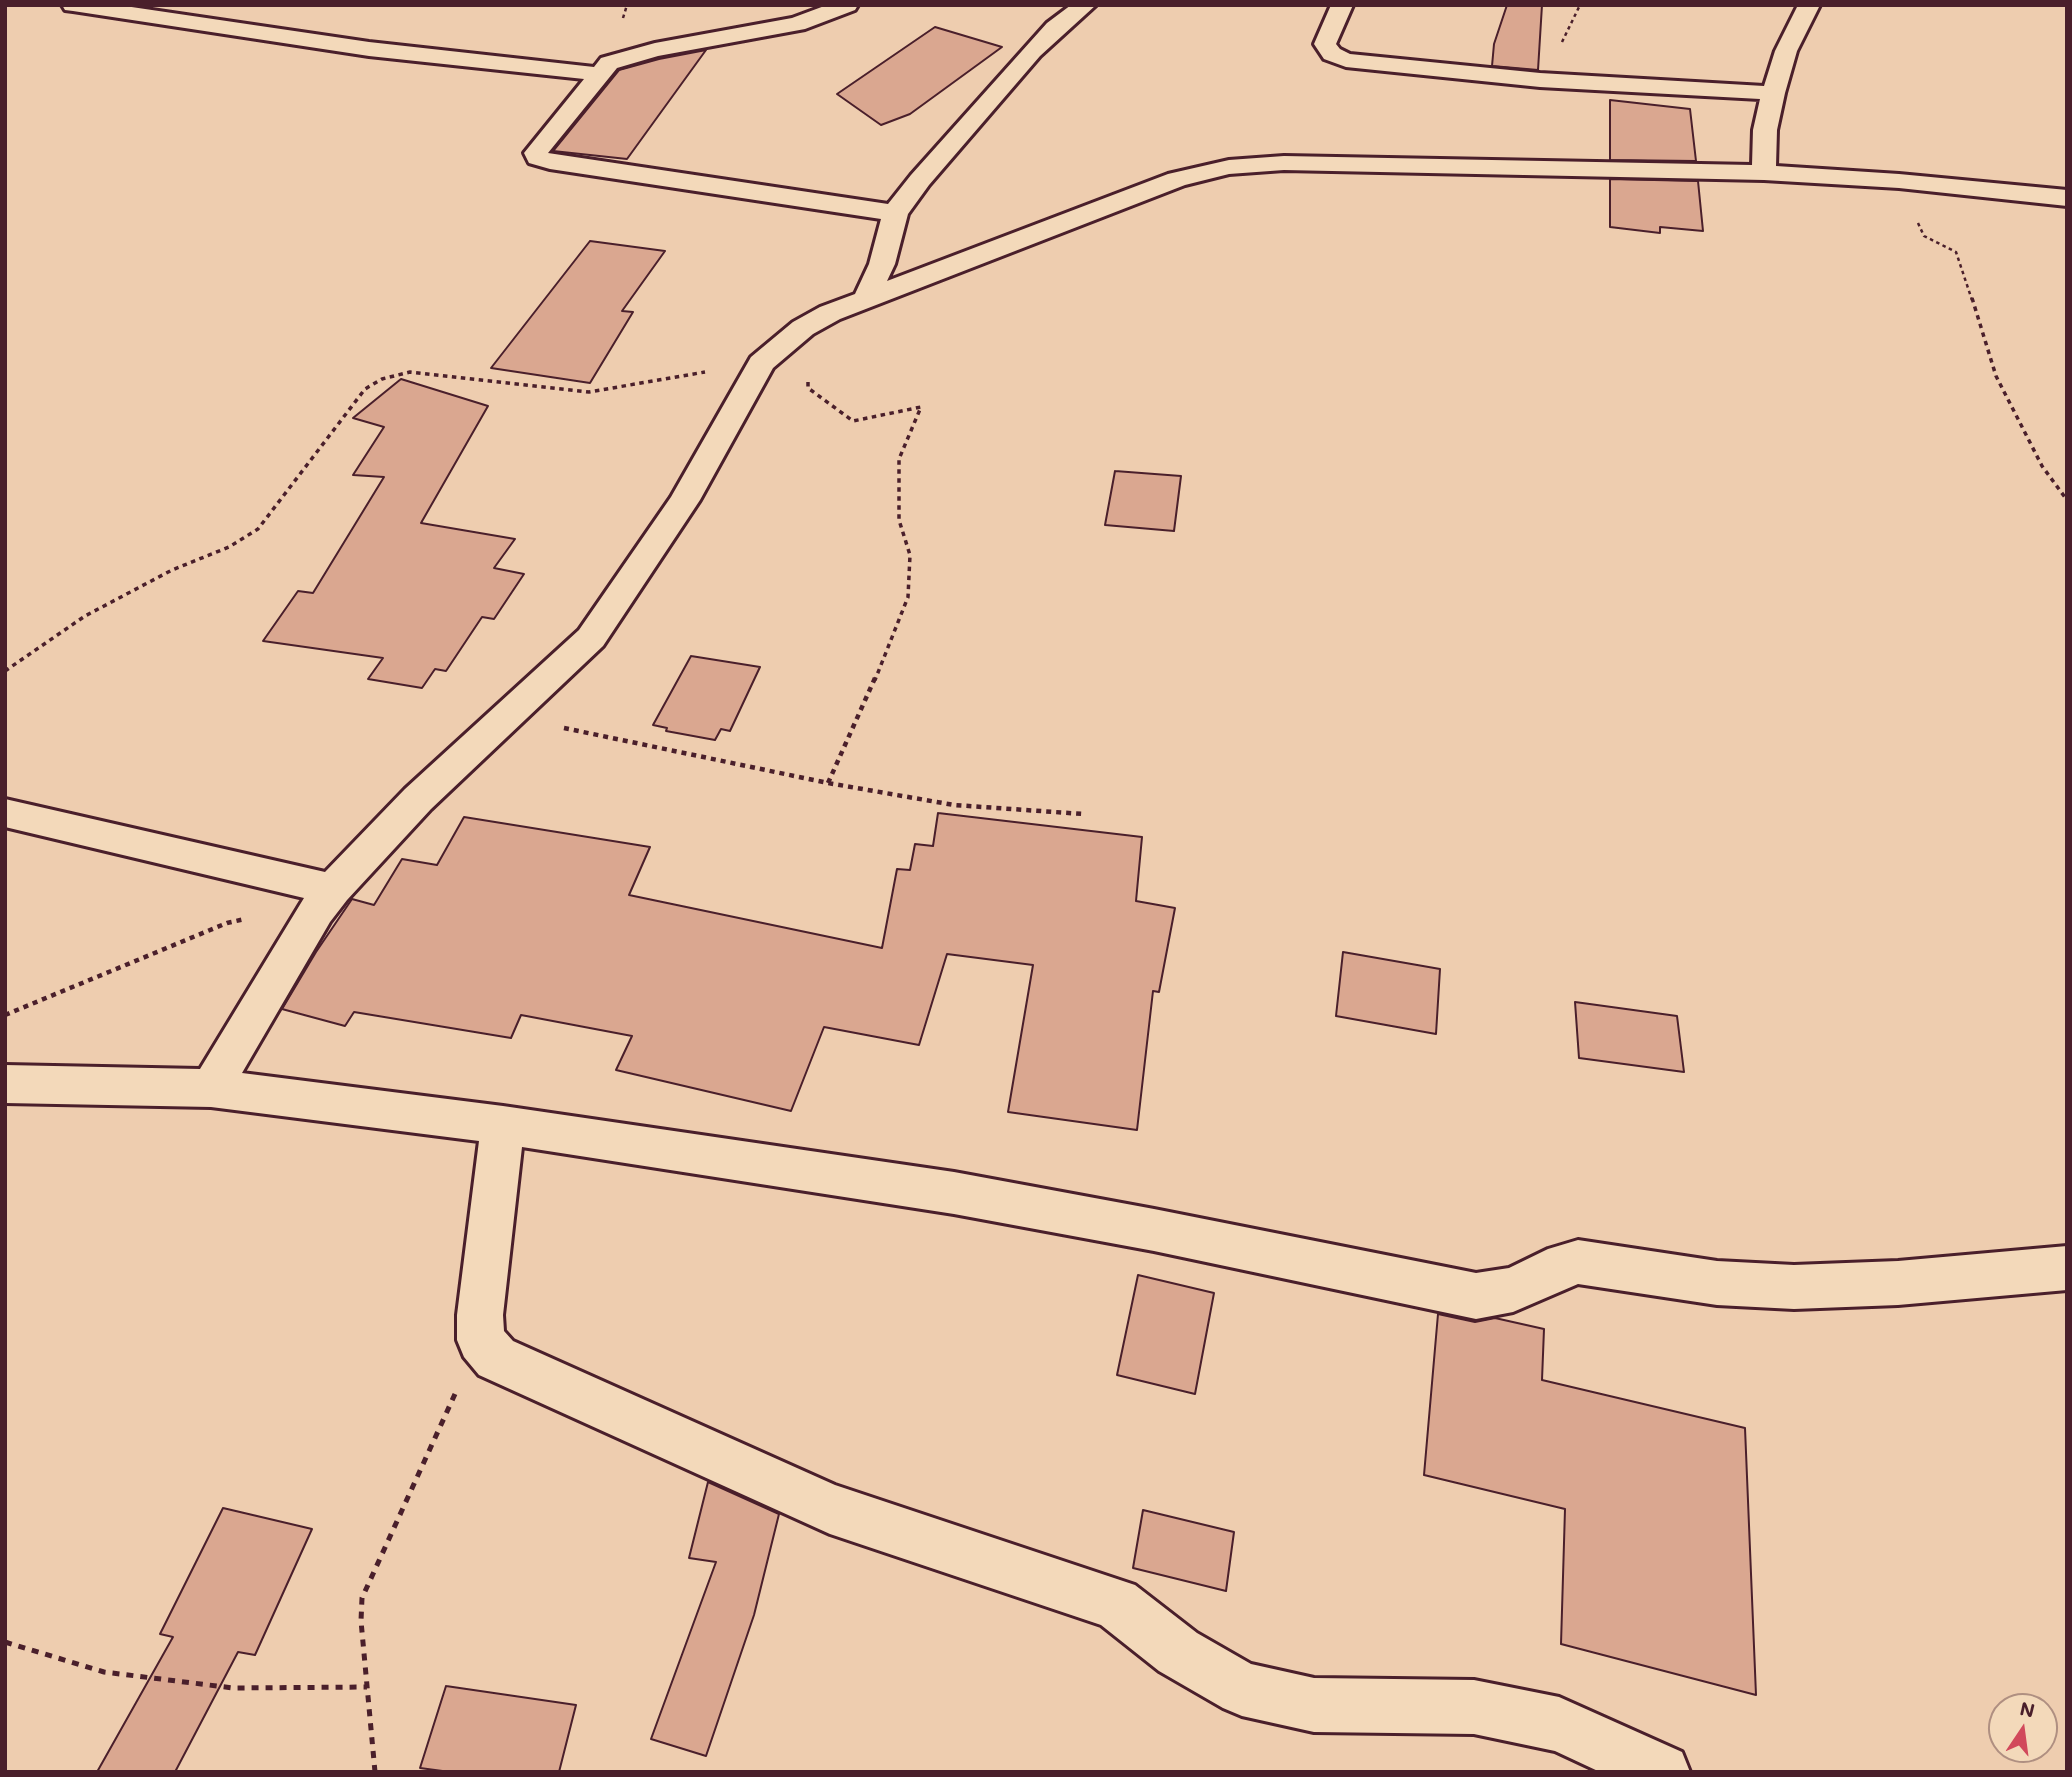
<!DOCTYPE html>
<html>
<head>
<meta charset="utf-8">
<style>
  body { margin:0 }
  #map { position:relative; width:2072px; height:1777px; overflow:hidden; background:#eecdaf; font-family:Mali,sans-serif }
  canvas { display:block }
  .frame { position:absolute; inset:0; border:7px solid #4a1f2b; pointer-events:none }
  .north { position:absolute; left:1988px; top:1693px; width:70px; height:70px; box-sizing:border-box; background:#f3d9ba; border:2px solid #af8f81; border-radius:50%; rotate:13deg; font-size:19px; font-weight:700; line-height:28px; text-align:center; color:#4a1f2b }
  .north::after { content:''; display:block; margin:auto; width:24px; height:32px; background:#d1495b; clip-path:polygon(50% 0,100% 100%,50% 72%,0 100%) }
</style>
</head>
<body>
<div id="map">
<canvas width="2072" height="1777"></canvas>
<div class="frame"></div>
<div class="north">N</div>
</div>
<script>
const ctx = document.querySelector('canvas').getContext('2d');
ctx.lineJoin = 'round';
function fillPath(path, color) {
  ctx.fillStyle = color;
  ctx.fill(path, 'evenodd');
}
function shape(rows) {
  const path = new Path2D();
  for (const r of rows) {
    path.moveTo(r[0], r[1]);
    for (let i = 2; i < r.length; i += 2) path.lineTo(r[i], r[i + 1]);
  }
  return path;
}
function trace(path, color, width, dash) {
  ctx.strokeStyle = color;
  ctx.lineWidth = width;
  ctx.lineCap = dash ? 'butt' : 'round';
  ctx.setLineDash(dash || []);
  ctx.stroke(path);
}
const building = shape([
  [1507,5,1542,5,1538,70,1492,66,1494,44,1507,5],
  [935,27,1002,47,910,114,881,125,837,94,935,27],
  [706,50,627,159,553,151,619,70,659,59,706,50],
  [1610,100,1690,109,1696,161,1610,160,1610,100],
  [1610,179,1698,181,1703,231,1660,227,1660,233,1610,227,1610,179],
  [590,241,665,251,622,311,633,312,590,383,491,368,590,241],
  [401,379,488,406,421,523,515,539,494,568,524,574,494,619,482,617,446,671,435,669,422,688,368,679,383,658,263,641,298,591,313,593,384,477,353,475,384,427,353,418,401,379],
  [1115,471,1181,476,1174,531,1105,525,1115,471],
  [691,656,760,667,730,731,721,729,715,740,666,731,667,728,653,725,691,656],
  [938,813,1142,837,1136,901,1175,908,1159,992,1153,991,1137,1130,1008,1112,1033,965,947,954,919,1045,824,1027,791,1111,616,1070,632,1036,521,1015,511,1038,354,1012,345,1026,282,1009,316,952,352,899,374,905,402,859,437,865,464,817,650,847,629,895,882,948,897,869,910,870,915,844,933,846,938,813],
  [1343,952,1440,969,1436,1034,1336,1016,1343,952],
  [1575,1002,1677,1016,1684,1072,1579,1058,1575,1002],
  [1138,1275,1214,1293,1195,1394,1117,1375,1138,1275],
  [1438,1314,1475,1322,1495,1318,1544,1329,1542,1380,1745,1428,1756,1695,1561,1644,1565,1509,1424,1475,1438,1314],
  [708,1482,779,1514,754,1615,706,1756,651,1739,716,1562,689,1558,708,1482],
  [223,1508,312,1529,255,1655,238,1652,175,1772,97,1772,173,1637,160,1634,223,1508],
  [1143,1510,1234,1532,1226,1591,1133,1568,1143,1510],
  [446,1686,576,1705,559,1772,450,1772,420,1768,446,1686]
]);
const pathFar3 = shape([
  [623,18,627,5],
  [1562,42,1580,5],
  [1918,223,1924,236,1956,252,1972,300]
]);
const pathFar2 = shape([
  [1972,298,1996,376,2042,466,2067,500],
  [808,382,808,388,853,421,921,407,899,459,899,520,910,555,908,597,875,680],
  [5,671,85,616,172,570,229,547,258,529,365,389,382,379,410,372,589,392,705,372]
]);
const pathFar1 = shape([
  [564,728,828,783,954,805,1083,814],
  [828,783,875,678],
  [5,1015,227,923,245,919]
]);
const path = shape([
  [5,1642,104,1672,233,1688,367,1687],
  [375,1772,361,1621,362,1598,455,1394]
]);
const minor = shape([
  [62,5,118,5,369,42,594,67,601,58,655,43,792,18,827,5,858,5,855,10,805,29,658,56,617,68,548,153,888,204,911,175,1047,23,1071,5,1096,5,1040,56,929,185,908,214,895,264,887,281,1168,174,1229,160,1284,156,1752,165,1753,130,1760,99,1540,87,1346,67,1324,59,1314,44,1331,5,1353,5,1336,44,1340,49,1350,54,1540,73,1764,86,1775,51,1798,5,1820,5,1797,51,1785,93,1777,130,1776,166,1899,174,2067,190,2067,206,1899,188,1764,180,1284,170,1229,174,1185,185,840,319,813,334,773,368,700,500,603,646,431,809,347,900,330,922,242,1073,503,1106,954,1172,1154,1209,1476,1273,1509,1268,1548,1249,1578,1240,1717,1261,1794,1265,1898,1261,2067,1246,2067,1290,1898,1305,1794,1309,1717,1305,1578,1284,1513,1312,1476,1319,1154,1251,954,1214,522,1147,503,1315,504,1331,513,1341,835,1485,1135,1585,1197,1633,1251,1664,1314,1678,1474,1680,1559,1697,1682,1752,1690,1772,1600,1772,1555,1751,1474,1734,1314,1732,1242,1716,1223,1708,1159,1671,1101,1625,830,1534,479,1375,464,1357,457,1340,457,1315,479,1141,211,1107,5,1103,5,1065,200,1069,304,898,5,827,5,799,325,872,405,789,579,630,671,497,751,357,793,322,820,307,855,294,869,264,881,219,550,169,529,163,524,153,584,79,369,56,73,11,65,10,62,5]
]);
fillPath(building, '#daa790');
trace(building, '#4a1f2b', 2);
trace(minor, '#4a1f2b', 6);
trace(pathFar3, '#4a1f2b', 2.5, [3.5, 3.5]);
trace(pathFar2, '#4a1f2b', 3.5, [4.5, 4.5]);
trace(pathFar1, '#4a1f2b', 4.5, [5, 5]);
trace(path, '#4a1f2b', 5, [7, 7]);
fillPath(minor, '#f3d9ba');
</script>
</body>
</html>
